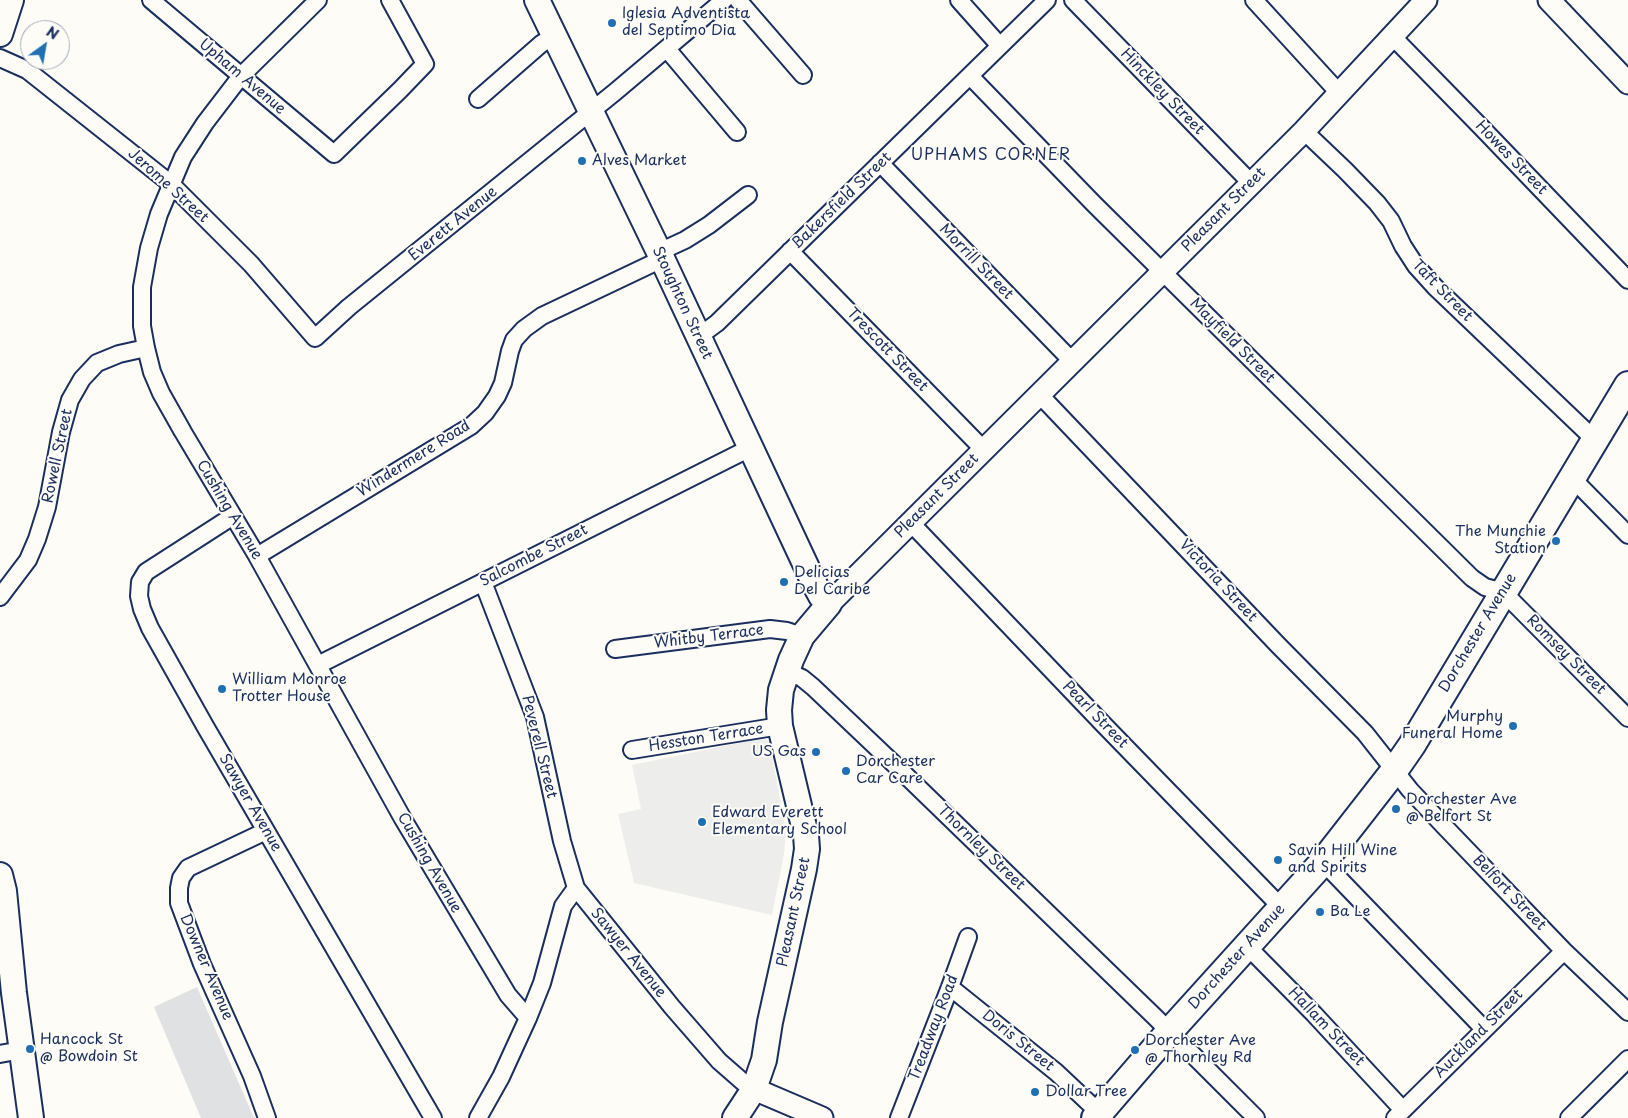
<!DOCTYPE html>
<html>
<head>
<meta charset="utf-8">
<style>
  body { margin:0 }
  #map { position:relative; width:1628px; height:1118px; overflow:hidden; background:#fdfcf7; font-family:"Playpen Sans",sans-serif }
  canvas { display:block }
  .north { position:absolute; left:20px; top:20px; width:50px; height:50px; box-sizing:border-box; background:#fdfcf7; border:1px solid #a3aaba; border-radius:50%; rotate:32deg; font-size:14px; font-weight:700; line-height:20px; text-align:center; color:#1b2f5e }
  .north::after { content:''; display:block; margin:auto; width:18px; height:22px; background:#1f6fb2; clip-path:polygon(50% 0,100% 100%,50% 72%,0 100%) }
</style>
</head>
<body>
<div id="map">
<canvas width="1628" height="1118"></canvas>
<div class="north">N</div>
</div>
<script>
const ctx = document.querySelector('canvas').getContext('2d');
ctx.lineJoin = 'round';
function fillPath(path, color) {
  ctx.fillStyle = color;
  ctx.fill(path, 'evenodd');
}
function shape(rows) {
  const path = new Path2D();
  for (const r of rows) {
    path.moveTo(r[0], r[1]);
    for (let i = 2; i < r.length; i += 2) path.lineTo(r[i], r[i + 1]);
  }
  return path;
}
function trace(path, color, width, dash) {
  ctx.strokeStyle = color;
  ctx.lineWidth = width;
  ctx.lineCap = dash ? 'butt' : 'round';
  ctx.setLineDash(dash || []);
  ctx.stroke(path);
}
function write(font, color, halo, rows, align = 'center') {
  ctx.font = font + ' "Playpen Sans",sans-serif';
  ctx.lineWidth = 4;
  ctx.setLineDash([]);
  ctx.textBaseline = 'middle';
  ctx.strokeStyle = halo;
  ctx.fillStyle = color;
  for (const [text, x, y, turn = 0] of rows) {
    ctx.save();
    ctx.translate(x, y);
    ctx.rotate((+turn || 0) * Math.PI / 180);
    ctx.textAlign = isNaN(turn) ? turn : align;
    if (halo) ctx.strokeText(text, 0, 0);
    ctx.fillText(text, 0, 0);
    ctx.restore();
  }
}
const built = shape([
  [763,738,769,741,786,831,784,854,772,915,634,883,618,814,641,809,632,765]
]);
const green = shape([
  [197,987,254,1118,201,1118,154,1007]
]);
const minor = shape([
  [151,0,334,154,400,90,425,64,390,0],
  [318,0,241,76,205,123,183,157,159,214,149,248,142,287,142,326,146,348,152,372,161,393,183,432,257,556,403,819,508,995,528,1018],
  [738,0,803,75],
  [959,0,1000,46],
  [1073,0,1251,183],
  [1254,0,1340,94],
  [1393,37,1482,128,1628,280],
  [667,49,737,132],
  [0,58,27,70,171,184,251,264,315,338,349,307,615,92,724,0],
  [970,76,1094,204,1472,578,1485,587,1503,592,1628,718],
  [478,99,541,44,555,35],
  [1304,131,1345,170,1377,203,1391,221,1403,246,1416,266,1435,287,1595,440],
  [880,163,1072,361],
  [790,251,983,449],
  [659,252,685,240,709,225,748,195],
  [698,337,717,323,1047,0],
  [1039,394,1278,645,1365,733,1410,790,1444,826,1564,951,1628,1012],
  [1572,478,1628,535],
  [233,516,146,572,140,582,139,596,142,609,150,628,205,726,433,1118],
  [910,522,1104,725,1281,907],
  [257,556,471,426,485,413,497,396,503,383,510,351,514,340,524,329,542,316,662,259],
  [483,582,535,717,562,841,576,888],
  [0,597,28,560,37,539,47,507,61,432,70,400,82,379,97,363,119,354,146,348],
  [615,649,770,629,787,631,802,636],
  [318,665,750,448],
  [786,671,802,678,813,687,894,764,1156,1018,1256,1118],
  [632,750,780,726],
  [266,831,188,868,181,878,179,888,179,903,202,964,252,1076,267,1118],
  [1323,862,1484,1029],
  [1247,946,1314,1014,1403,1110],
  [950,987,1056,1072,1105,1118],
  [0,1054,22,1050],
  [478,1118,501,1077,528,1018,542,983,563,906,576,888,672,1007,719,1061,743,1082,754,1089],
  [899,1118,950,987,968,937],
  [1395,1118,1564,951],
  [1569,1118,1628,1059]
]);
const tertiary = shape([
  [1549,0,1628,83],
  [829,604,1304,131,1426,0],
  [754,1089,822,1118]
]);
const secondary = shape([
  [537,0,659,252,815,585,821,596,829,604,802,636,791,660,781,690,779,710,780,726,806,835,807,849,804,869,770,1022,764,1060,754,1089,735,1118],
  [0,34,11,0],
  [0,875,4,891,14,993,31,1118]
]);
const primary = shape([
  [1095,1118,1170,1031,1323,862,1394,771,1412,745,1628,385]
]);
const markers = [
  [612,23,5,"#1f6fb2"],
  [582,161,5,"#1f6fb2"],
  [1556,541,5,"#1f6fb2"],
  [784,582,5,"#1f6fb2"],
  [222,689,5,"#1f6fb2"],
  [1513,726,5,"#1f6fb2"],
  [816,752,5,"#1f6fb2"],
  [846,771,5,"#1f6fb2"],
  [1396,809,5,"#1f6fb2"],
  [702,822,5,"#1f6fb2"],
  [1278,860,5,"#1f6fb2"],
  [1320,912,5,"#1f6fb2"],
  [30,1049,5,"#1f6fb2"],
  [1135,1050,5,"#1f6fb2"],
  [1035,1092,5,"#1f6fb2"]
];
const poiNames = [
  ["Iglesia Adventista",622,14],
  ["del Septimo Dia",622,31],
  ["Alves Market",592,161],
  ["The Munchie",1546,532,"right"],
  ["Station",1546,549,"right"],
  ["Delicias",794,573],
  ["Del Caribe",794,590],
  ["William Monroe",232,680],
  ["Trotter House",232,697],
  ["Murphy",1503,717,"right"],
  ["Funeral Home",1503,734,"right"],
  ["US Gas",806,752,"right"],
  ["Dorchester",856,762],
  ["Car Care",856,779],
  ["Dorchester Ave",1406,800],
  ["@ Belfort St",1406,817],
  ["Edward Everett",712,813],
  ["Elementary School",712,830],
  ["Savin Hill Wine",1288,851],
  ["and Spirits",1288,868],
  ["Ba Le",1330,912],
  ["Hancock St",40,1040],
  ["@ Bowdoin St",40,1057],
  ["Dorchester Ave",1145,1041],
  ["@ Thornley Rd",1145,1058],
  ["Dollar Tree",1045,1092]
];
const streetNames = [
  ["Upham Avenue",242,77,40],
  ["Hinckley Street",1162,92,46],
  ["Howes Street",1511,158,46],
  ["Jerome Street",168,186,42],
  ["Bakersfield Street",842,201,-44],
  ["Pleasant Street",1224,210,-45],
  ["Everett Avenue",453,224,-39],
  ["Morrill Street",976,262,46],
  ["Taft Street",1442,291,46],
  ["Stoughton Street",682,303,65],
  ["Mayfield Street",1232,341,45],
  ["Trescott Street",887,350,46],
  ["Rowell Street",58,456,-78],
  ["Windermere Road",414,459,-32],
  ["Pleasant Street",937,496,-45],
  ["Cushing Avenue",229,510,59],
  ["Salcombe Street",534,556,-27],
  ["Victoria Street",1218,581,47],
  ["Dorchester Avenue",1478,633,-59],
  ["Whitby Terrace",709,637,-7],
  ["Romsey Street",1566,655,45],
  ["Pearl Street",1095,715,46],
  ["Hesston Terrace",706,738,-9],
  ["Peverell Street",539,747,76],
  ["Sawyer Avenue",250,803,60],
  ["Thornley Street",981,848,44],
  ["Cushing Avenue",429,863,60],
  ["Belfort Street",1509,893,46],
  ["Pleasant Street",794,912,-78],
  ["Sawyer Avenue",628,953,51],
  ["Dorchester Avenue",1237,957,-48],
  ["Downer Avenue",206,967,67],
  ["Hallam Street",1326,1027,46],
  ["Treadway Road",934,1028,-69],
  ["Auckland Street",1479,1034,-45],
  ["Doris Street",1018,1041,39]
];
const neighbourhoodNames = [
  ["UPHAMS CORNER",991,156]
];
fillPath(built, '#edeeec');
fillPath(green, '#e0e1e3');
trace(minor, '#1b2f5e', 20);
trace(tertiary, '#1b2f5e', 25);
trace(secondary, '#1b2f5e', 28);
trace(primary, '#1b2f5e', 30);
trace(minor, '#fdfcf7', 16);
trace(tertiary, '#fdfcf7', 21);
trace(secondary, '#fdfcf7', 24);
trace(primary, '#fdfcf7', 26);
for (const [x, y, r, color] of markers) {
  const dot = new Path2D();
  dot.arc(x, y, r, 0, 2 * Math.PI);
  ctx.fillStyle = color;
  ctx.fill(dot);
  trace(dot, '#fdfcf7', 2);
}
write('15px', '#1b2f5e', '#fdfcf7', poiNames, 'left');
write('15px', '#1b2f5e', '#fdfcf7', streetNames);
ctx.letterSpacing = '1px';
write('16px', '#1b2f5e', '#fdfcf7', neighbourhoodNames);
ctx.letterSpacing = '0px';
</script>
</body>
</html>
